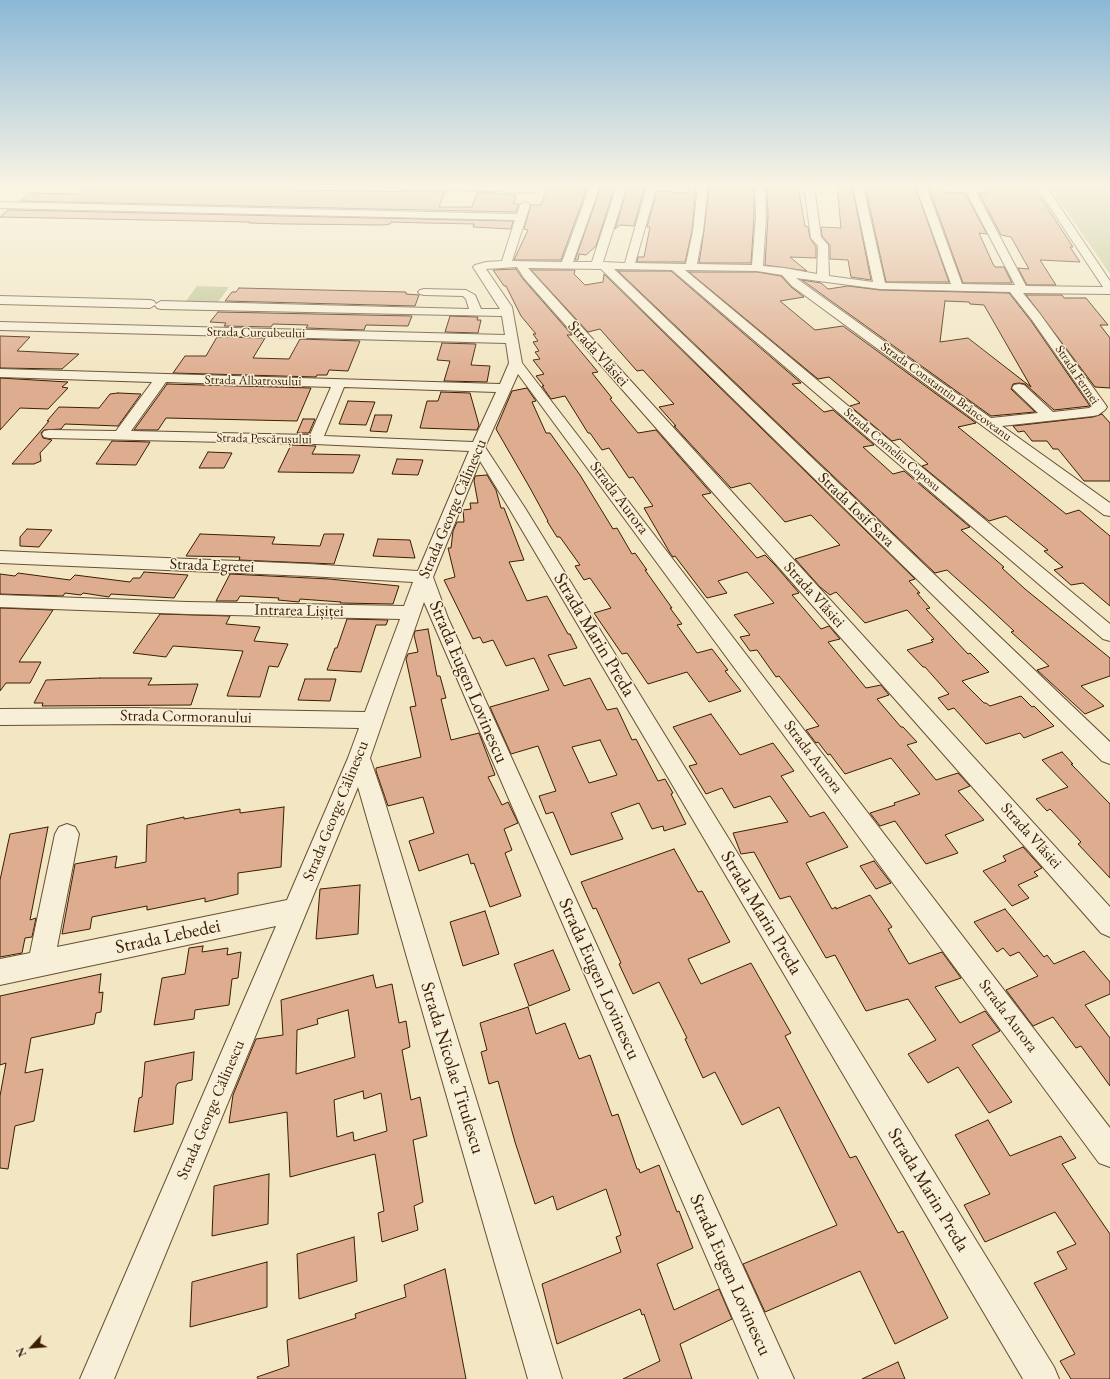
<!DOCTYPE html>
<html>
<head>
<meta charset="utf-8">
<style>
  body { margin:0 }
  #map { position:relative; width:1110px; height:1379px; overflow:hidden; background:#f2e6c3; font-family:"EB Garamond",serif }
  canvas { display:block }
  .north { position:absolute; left:12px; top:1327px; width:40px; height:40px; -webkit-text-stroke:3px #f7efd8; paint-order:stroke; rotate:244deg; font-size:11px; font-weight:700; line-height:16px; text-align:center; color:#3b1e02 }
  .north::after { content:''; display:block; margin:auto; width:14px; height:18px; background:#3b1e02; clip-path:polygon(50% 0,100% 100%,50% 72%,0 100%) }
</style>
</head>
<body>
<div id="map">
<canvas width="1110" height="1379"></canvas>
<div class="north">N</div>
</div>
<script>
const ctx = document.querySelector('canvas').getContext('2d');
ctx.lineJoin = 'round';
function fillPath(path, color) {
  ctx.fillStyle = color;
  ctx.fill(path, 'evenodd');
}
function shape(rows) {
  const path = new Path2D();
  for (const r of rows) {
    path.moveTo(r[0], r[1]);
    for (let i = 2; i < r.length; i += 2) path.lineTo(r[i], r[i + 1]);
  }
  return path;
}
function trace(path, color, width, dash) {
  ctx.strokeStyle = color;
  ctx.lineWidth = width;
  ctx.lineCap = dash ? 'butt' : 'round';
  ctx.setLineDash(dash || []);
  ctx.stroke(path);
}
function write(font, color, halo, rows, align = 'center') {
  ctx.font = font + ' "EB Garamond",serif';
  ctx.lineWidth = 3;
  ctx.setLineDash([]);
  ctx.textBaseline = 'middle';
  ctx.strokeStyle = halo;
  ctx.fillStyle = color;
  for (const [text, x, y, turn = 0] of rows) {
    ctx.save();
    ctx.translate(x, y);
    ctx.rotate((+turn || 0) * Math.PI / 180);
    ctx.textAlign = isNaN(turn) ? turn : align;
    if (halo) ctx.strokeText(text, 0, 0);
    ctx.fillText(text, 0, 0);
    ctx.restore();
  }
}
const green = shape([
  [1049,186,1110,186,1110,274],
  [197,286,229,287,218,302,186,301]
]);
const building = shape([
  [88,186,240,186,239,187,289,188,289,190,445,192,439,207,472,207,477,193,497,193,497,194,516,195,514,204,519,204,516,212,20,201,30,193,78,194,88,186],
  [548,186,588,186,561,260,514,260,528,230,524,229,531,205,541,205,548,186],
  [601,186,615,186,596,246,586,255,579,254,578,260,575,260,601,186],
  [628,186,645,186,634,226,620,225,615,229,628,186],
  [688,186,696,186,692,231,685,262,637,262,638,257,644,257,650,227,647,227,657,191,688,193,688,186],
  [709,186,754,186,754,217,751,263,699,263,704,231,709,186],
  [767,186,798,186,805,226,808,227,810,238,816,247,816,258,790,257,807,271,765,265,768,217,767,186],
  [837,186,852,186,871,280,851,277,848,260,830,259,830,245,822,236,821,227,841,228,837,186],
  [865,186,915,186,949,282,886,282,865,186],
  [928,186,942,186,944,192,965,193,987,234,979,233,993,264,995,267,1004,267,1012,283,963,283,928,186],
  [983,186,1033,186,1073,247,1070,247,1080,262,1040,260,1056,285,1027,285,1018,268,1029,269,1011,237,1001,235,979,193,986,194,983,186],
  [8,210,513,221,511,229,473,227,474,224,427,223,391,222,390,224,383,225,285,224,249,223,250,222,0,217,8,210],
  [516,269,523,279,572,335,567,335,598,372,592,373,612,398,610,399,638,433,656,430,711,493,702,495,729,526,757,558,765,555,775,565,799,593,792,595,821,629,829,626,840,639,828,642,866,688,881,685,889,695,877,699,901,727,903,727,917,742,907,745,936,780,958,773,970,786,958,791,984,820,945,835,958,853,926,864,895,821,880,826,870,813,895,805,894,803,920,794,916,789,891,758,845,774,830,754,828,755,818,742,816,743,806,730,819,726,779,676,776,677,757,650,750,651,740,637,750,635,734,615,774,603,747,572,718,581,727,593,707,598,675,556,673,557,670,553,644,508,653,506,633,477,629,478,609,448,602,450,590,433,588,433,565,396,551,399,542,386,544,386,536,376,544,374,533,360,540,359,535,352,539,351,533,342,538,341,533,334,536,334,521,316,506,286,504,286,493,270,516,269],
  [531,270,575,270,574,274,585,285,603,282,604,274,915,579,909,581,920,593,917,593,930,608,926,609,968,654,970,653,989,672,962,681,984,703,986,703,990,706,1021,696,1032,707,1034,706,1054,726,1024,738,1020,733,986,744,954,708,948,710,938,698,949,694,925,667,923,667,907,650,933,642,931,640,934,639,907,610,865,623,836,592,830,595,820,587,795,559,840,545,811,515,785,522,750,483,731,488,674,426,676,426,659,407,674,404,643,370,637,371,600,329,588,332,531,270],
  [618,271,671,271,801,383,792,384,824,412,833,410,874,445,863,447,893,474,904,471,970,527,961,530,1004,567,1002,568,1025,589,1110,658,1110,676,1081,686,1104,706,1085,714,1037,670,1049,666,1011,632,1014,631,986,605,947,570,935,573,618,271],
  [689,272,757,272,781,276,791,287,804,297,780,301,815,330,843,326,976,423,958,427,1066,514,1079,510,1110,536,1110,606,1083,583,1071,585,1054,570,1063,567,1044,551,1048,550,1006,516,989,521,922,466,928,464,900,439,892,441,850,406,860,403,829,377,818,379,689,272],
  [802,280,821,283,828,289,848,286,880,290,1009,293,1031,321,1090,406,1054,410,1025,384,1019,383,1013,384,1011,389,1035,412,991,416,802,280],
  [945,301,969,302,970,304,984,305,1031,387,968,338,940,342,945,301],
  [239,288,406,292,406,294,419,295,415,306,225,301,232,292,236,292,239,288],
  [1026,295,1062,295,1064,298,1086,298,1108,325,1100,325,1110,338,1110,388,1095,387,1026,295],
  [218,312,412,316,408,326,366,325,364,330,306,328,308,325,273,324,271,327,224,326,226,323,210,322,218,312],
  [450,316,478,317,477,320,481,320,478,333,445,332,450,316],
  [0,336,30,337,17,351,79,354,62,369,0,368,0,336],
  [217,337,265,338,253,358,289,359,300,339,360,341,348,371,329,370,327,375,317,375,316,377,173,373,185,356,206,356,217,337],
  [442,343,476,344,471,365,490,366,487,382,444,381,450,361,437,360,442,343],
  [0,378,68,382,62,387,68,388,48,409,20,408,0,430,0,378],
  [167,384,311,388,297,421,166,418,158,430,134,430,167,384],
  [527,388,536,401,532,402,546,433,550,433,580,475,613,529,617,528,632,554,635,553,647,570,645,570,672,608,670,608,682,624,677,625,697,653,712,649,728,670,725,671,741,691,709,702,687,672,648,684,627,653,622,654,594,613,611,608,590,578,584,580,575,566,580,565,560,537,557,537,547,521,548,521,530,488,496,429,512,391,527,388],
  [441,392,470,393,479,425,477,430,420,428,427,401,438,401,441,392],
  [118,393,141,394,118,426,65,424,61,429,44,430,41,433,43,438,52,440,40,453,41,461,34,464,12,464,49,421,47,421,59,407,99,408,110,394,118,393],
  [348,401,375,402,366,425,339,424,348,401],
  [1102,414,1110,423,1110,481,1084,481,1058,449,1053,449,1047,441,1032,441,1024,431,1018,432,1013,426,1093,417,1102,414],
  [375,415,392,415,387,432,370,431,375,415],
  [303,419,315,419,309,433,297,433,303,419],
  [112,441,150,442,136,465,96,464,112,441],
  [291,445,316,446,312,454,360,455,353,473,278,472,291,445],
  [208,452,232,453,224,468,199,468,208,452],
  [397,459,423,460,418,475,392,474,397,459],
  [487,475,496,490,501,508,504,508,524,560,509,562,527,601,547,596,568,634,570,634,577,648,548,655,564,686,590,678,607,710,617,708,632,740,636,739,658,781,665,779,673,793,671,794,686,824,664,831,663,826,652,829,639,803,611,813,623,839,571,855,553,812,546,814,539,796,556,791,538,746,511,754,490,707,549,690,534,658,506,666,493,640,483,643,480,637,473,639,444,580,455,577,448,548,451,548,453,531,457,522,464,522,463,510,471,509,470,503,478,503,474,481,475,476,487,475],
  [600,740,617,775,589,783,572,747,600,740],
  [27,529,52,530,39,547,20,546,20,537,27,529],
  [200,534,275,537,272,544,320,546,324,534,344,534,334,564,239,560,240,557,186,556,200,534],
  [378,539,410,540,415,558,373,556,378,539],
  [144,572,188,575,174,598,111,594,109,597,83,593,81,595,65,593,63,596,0,594,0,574,15,576,18,573,70,580,75,575,130,582,133,578,140,578,144,572],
  [230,574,329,579,399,586,393,604,340,603,341,602,300,599,299,602,278,600,279,598,240,596,237,601,216,601,230,574],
  [0,608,53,610,19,662,41,662,30,683,6,683,0,691,0,608],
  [160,614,230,616,226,624,260,627,254,641,288,644,278,667,269,666,260,697,227,696,243,651,173,646,166,657,133,653,160,614],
  [347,619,388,620,386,625,376,625,361,672,327,670,335,648,337,648,347,619],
  [428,629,437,676,440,676,446,698,441,699,451,740,479,733,495,775,488,777,502,805,508,802,518,823,504,829,512,850,505,853,521,896,490,907,474,863,471,864,468,854,419,871,409,841,434,833,423,797,388,806,376,771,376,768,421,757,410,707,416,706,406,659,408,654,418,652,414,635,415,631,428,629],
  [100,678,152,678,148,685,198,684,191,705,42,706,43,703,34,703,46,680,100,678],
  [305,679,336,679,330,701,298,700,305,679],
  [711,714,740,755,773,743,794,771,781,776,810,817,824,812,848,847,806,863,832,909,836,907,836,909,870,895,892,927,888,929,909,964,942,952,961,978,935,987,960,1023,985,1011,1000,1031,972,1045,1012,1102,989,1113,958,1067,928,1083,908,1054,936,1040,908,999,866,1011,835,955,826,958,790,896,780,899,754,852,741,854,733,833,788,822,770,796,734,808,722,788,706,794,689,766,697,764,673,727,711,714],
  [1062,752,1073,764,1071,764,1110,804,1110,878,1078,844,1081,842,1050,809,1047,811,1036,799,1068,787,1042,760,1062,752],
  [284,807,281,867,238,873,238,894,205,902,205,898,147,910,147,906,92,917,90,929,62,934,75,864,117,856,115,868,146,862,147,825,184,817,184,819,240,809,240,813,284,807],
  [48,827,30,920,36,918,32,937,25,938,22,953,0,957,0,880,10,834,48,827],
  [1023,847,1042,868,1034,872,1038,876,1018,885,1029,898,1012,906,983,871,1006,861,1003,856,1023,847],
  [674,849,698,892,702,891,730,942,688,959,701,984,751,963,791,1033,785,1036,850,1158,856,1156,898,1233,903,1231,948,1318,895,1344,860,1271,765,1312,743,1264,837,1225,779,1107,742,1125,715,1072,703,1078,685,1039,687,1038,659,982,633,994,619,964,621,963,596,908,593,909,581,882,674,849],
  [874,861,891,883,876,889,860,866,874,861],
  [360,885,358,934,316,939,320,889,360,885],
  [1005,909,1044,957,1047,955,1054,964,1084,951,1110,982,1110,994,1085,1005,1110,1038,1110,1086,1081,1046,1076,1048,1053,1017,1033,1026,1006,990,1038,976,1019,952,1010,956,1003,948,997,952,974,922,1005,909],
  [485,911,499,954,463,966,450,922,485,911],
  [203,946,202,952,228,948,227,955,241,952,238,978,232,979,229,1005,195,1010,194,1019,154,1025,162,978,185,974,189,948,203,946],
  [553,950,570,990,529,1006,514,964,553,950],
  [101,974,99,993,103,992,101,1012,96,1013,94,1024,31,1038,25,1073,43,1069,34,1121,15,1126,8,1169,0,1168,0,1096,6,1063,0,1065,0,996,101,974],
  [373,975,376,988,392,984,399,1023,406,1021,410,1047,402,1050,411,1100,420,1097,427,1136,413,1140,423,1202,414,1206,418,1230,382,1242,378,1213,384,1211,375,1154,290,1177,287,1112,229,1123,233,1095,256,1039,283,1035,281,1000,373,975],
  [348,1010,355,1057,296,1074,297,1030,318,1024,317,1019,348,1010],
  [363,1091,364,1099,381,1093,387,1131,354,1141,353,1132,337,1137,334,1100,363,1091],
  [528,1007,536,1034,565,1023,579,1059,590,1055,612,1116,618,1114,637,1169,639,1169,640,1173,659,1165,677,1212,679,1211,693,1248,657,1264,674,1310,719,1289,732,1319,680,1344,692,1379,623,1379,660,1361,644,1314,642,1315,640,1309,557,1344,542,1284,621,1252,616,1237,621,1235,606,1189,557,1210,553,1196,535,1204,515,1142,498,1081,489,1084,481,1052,487,1050,480,1023,528,1007],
  [194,1052,192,1080,178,1083,176,1086,173,1124,134,1132,139,1098,142,1097,145,1062,194,1052],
  [988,1120,1010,1156,1061,1136,1076,1158,1062,1164,1110,1234,1110,1379,1071,1379,1060,1361,1075,1354,1034,1283,1067,1269,1057,1252,1076,1244,1055,1212,985,1242,964,1205,990,1194,955,1135,988,1120],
  [269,1174,268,1224,212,1236,214,1186,269,1174],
  [354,1237,357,1281,299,1299,297,1254,354,1237],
  [267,1262,267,1307,190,1327,192,1282,267,1262],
  [445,1269,466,1379,258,1379,257,1377,289,1366,287,1340,356,1318,355,1314,406,1297,404,1285,445,1269],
  [898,1362,905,1379,862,1379,898,1362]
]);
const minor = shape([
  [395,186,530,186,536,189,531,192,400,189,395,186],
  [590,186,600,186,573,262,592,262,617,186,627,186,603,262,625,263,647,186,657,186,635,263,686,264,693,231,698,186,708,186,703,231,697,264,752,265,756,217,755,186,765,186,766,217,763,266,784,268,817,274,818,246,811,238,804,186,814,186,821,237,828,245,829,276,873,282,853,186,863,186,885,283,951,284,916,186,926,186,962,284,1015,285,963,186,973,186,1026,286,1103,287,1036,186,1046,186,1110,281,1110,294,1023,293,1040,314,1105,404,1107,407,1105,410,1098,415,1093,416,1002,426,1110,503,1110,516,1104,515,792,286,782,275,757,271,685,270,1110,624,1110,641,1103,639,672,270,614,269,1110,742,1110,764,1102,761,601,269,528,268,1110,907,1110,937,1101,933,524,278,517,267,486,269,512,307,522,363,1110,1128,1110,1167,1099,1163,518,374,485,447,525,508,1054,1367,1059,1379,1023,1379,509,508,480,461,433,577,448,618,794,1379,759,1379,424,602,370,758,383,796,562,1379,528,1379,358,787,114,1379,80,1379,276,926,0,985,0,959,30,953,55,834,59,827,67,824,75,827,79,834,57,947,287,900,348,758,359,728,135,724,0,725,0,709,135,708,365,712,400,619,187,614,0,607,0,595,187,602,404,606,413,582,308,576,0,563,0,551,308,564,418,571,469,451,315,444,49,438,44,437,42,434,44,431,49,430,116,431,152,382,0,377,0,369,500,384,509,363,506,343,0,330,0,322,505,335,502,316,161,309,157,308,155,305,150,308,0,304,0,296,150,300,154,301,156,304,161,301,469,309,466,299,463,296,424,295,420,294,418,292,420,290,424,289,466,290,475,295,481,309,500,309,473,267,475,265,486,262,502,261,515,220,0,208,0,202,517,214,520,205,525,202,530,205,512,261,562,262,590,186],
  [796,278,880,289,1010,292,1032,320,1092,406,1089,408,1053,412,1024,385,1019,384,1014,385,1012,388,1038,413,991,418,796,278],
  [166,382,331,387,310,435,131,431,166,382],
  [344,387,496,392,473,442,324,436,344,387]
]);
const farStreetnames = [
  ["Strada Curcubeului",256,333,1],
  ["Strada Fermei",1077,375,56],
  ["Strada Albatrosului",253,381,1],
  ["Strada Constantin Brâncoveanu",946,392,36],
  ["Strada Pescărușului",264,439,1],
  ["Strada Corneliu Coposu",892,450,40]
];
const streetNames = [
  ["Strada Vlăsiei",598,354,48],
  ["Strada Aurora",619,498,53],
  ["Strada George Călinescu",453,509,-67],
  ["Strada Iosif Sava",856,510,44],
  ["Strada Egretei",212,566,2],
  ["Strada Vlăsiei",814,595,48],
  ["Intrarea Lișiței",299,611,1],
  ["Strada Cormoranului",186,717,1],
  ["Strada Aurora",813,757,53],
  ["Strada George Călinescu",336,811,-68],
  ["Strada Vlăsiei",1031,836,48],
  ["Strada Aurora",1008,1016,53],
  ["Strada George Călinescu",211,1110,-67]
];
const nearStreetnames = [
  ["Strada Marin Preda",594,635,59],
  ["Strada Eugen Lovinescu",468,682,67],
  ["Strada Marin Preda",761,913,59],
  ["Strada Lebedei",168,937,-12],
  ["Strada Eugen Lovinescu",599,979,66],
  ["Strada Nicolae Titulescu",452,1068,73],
  ["Strada Marin Preda",928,1190,59],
  ["Strada Eugen Lovinescu",730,1275,66]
];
fillPath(green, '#bdc492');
fillPath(building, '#dead90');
trace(building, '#3b1e02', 1);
trace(minor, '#695032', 2);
fillPath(minor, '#f7efd8');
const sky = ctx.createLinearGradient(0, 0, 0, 379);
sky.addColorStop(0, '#8bb8d7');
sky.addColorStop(0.49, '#f9f4e4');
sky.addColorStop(1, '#f9f4e400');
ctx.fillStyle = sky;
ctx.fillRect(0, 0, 1110, 379);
write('13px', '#3b1e02', '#f7efd8', farStreetnames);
write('16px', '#3b1e02', '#f7efd8', streetNames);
write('19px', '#3b1e02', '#f7efd8', nearStreetnames);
</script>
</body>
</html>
